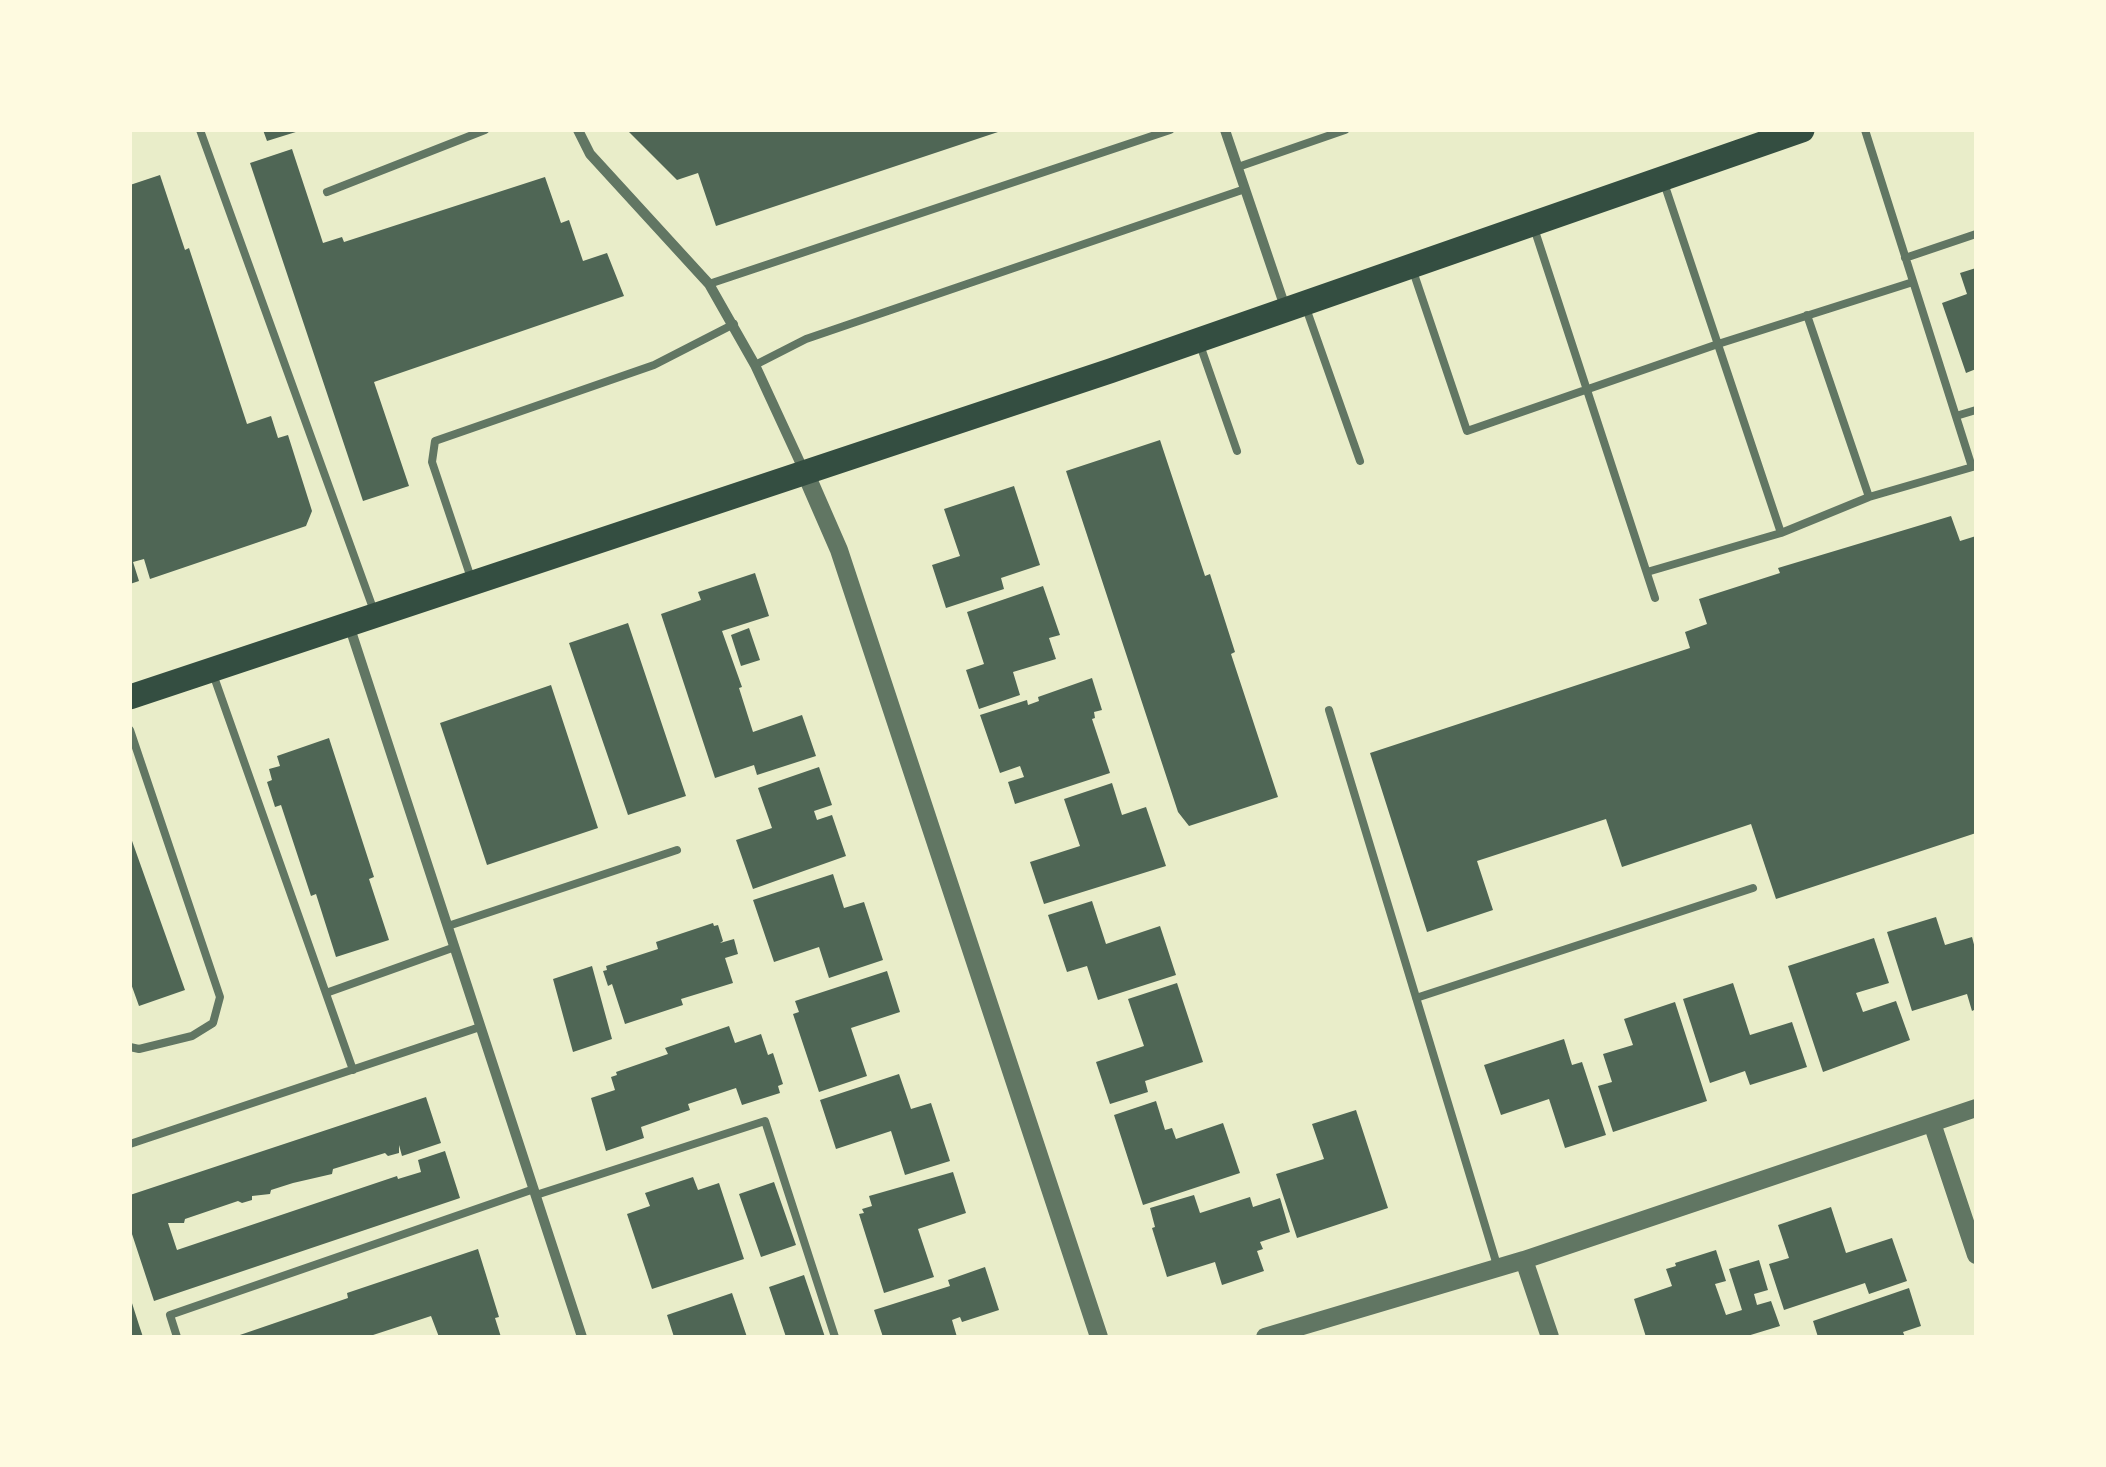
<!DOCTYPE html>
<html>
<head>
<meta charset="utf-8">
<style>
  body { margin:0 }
  #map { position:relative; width:2106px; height:1467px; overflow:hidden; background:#e9edc9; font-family:"Noto Serif",serif }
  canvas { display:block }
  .frame { position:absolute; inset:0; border:132px solid #fefae0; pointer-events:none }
</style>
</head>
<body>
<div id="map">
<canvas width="2106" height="1467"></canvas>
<div class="frame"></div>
</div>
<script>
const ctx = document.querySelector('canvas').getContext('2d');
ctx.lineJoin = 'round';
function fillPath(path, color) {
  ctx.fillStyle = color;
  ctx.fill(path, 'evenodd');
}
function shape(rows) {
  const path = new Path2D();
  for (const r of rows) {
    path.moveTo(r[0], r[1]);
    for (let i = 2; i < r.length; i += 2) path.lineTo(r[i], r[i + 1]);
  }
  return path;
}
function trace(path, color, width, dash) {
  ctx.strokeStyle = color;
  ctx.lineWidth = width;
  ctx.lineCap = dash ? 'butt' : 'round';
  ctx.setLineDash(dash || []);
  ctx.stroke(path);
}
const building = shape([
  [263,130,299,130,299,131,267,141],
  [627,130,1001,130,1001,131,716,226,698,173,677,180],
  [292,149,323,243,342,237,344,242,545,177,561,223,569,220,583,261,607,253,624,296,374,382,409,486,363,501,250,163],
  [160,175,185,250,189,248,247,424,271,416,278,438,288,435,312,511,306,526,150,579,144,559,133,562,139,581,130,584,130,185],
  [1976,268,1976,369,1966,373,1942,303,1967,294,1960,273],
  [1160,440,1205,576,1210,574,1235,652,1231,654,1278,797,1189,826,1178,812,1066,471],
  [1014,486,1040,565,1001,578,1004,589,946,608,932,565,960,556,944,509],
  [1951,516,1960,541,1976,536,1976,833,1776,899,1751,824,1622,867,1606,819,1477,861,1493,910,1427,932,1370,753,1690,648,1685,632,1707,624,1699,599,1780,573,1778,568],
  [755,573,769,616,722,631,742,687,739,688,753,732,802,715,816,756,757,775,754,765,715,778,661,614,701,600,698,592],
  [1043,586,1060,635,1049,638,1056,659,1013,672,1020,695,979,709,966,670,984,664,967,612],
  [628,623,686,796,628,815,569,643],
  [749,628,760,660,741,666,731,635],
  [1092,678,1102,710,1094,712,1095,718,1092,719,1110,773,1015,804,1008,782,1024,777,1020,766,1000,773,980,715,1027,700,1028,705,1039,701,1038,697],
  [551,685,598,828,487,865,440,723],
  [329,738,374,877,369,879,389,940,336,957,316,894,311,896,281,805,275,807,267,782,272,780,269,769,280,766,277,756],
  [819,767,832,805,814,811,817,820,832,815,846,856,753,889,736,840,772,828,758,788],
  [1112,783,1122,815,1146,807,1166,866,1044,904,1030,862,1080,846,1064,799],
  [131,838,185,990,139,1006,130,981],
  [833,874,844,908,864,902,883,960,829,978,819,947,774,962,753,900],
  [1092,901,1106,944,1160,926,1176,975,1098,1000,1087,966,1067,972,1048,915],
  [1936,917,1945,945,1972,937,1976,952,1976,1009,1972,1011,1967,994,1912,1011,1887,932],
  [713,923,714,926,718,925,723,941,720,943,734,939,738,954,725,958,733,983,681,999,683,1005,625,1024,612,984,608,986,603,971,607,970,606,966,658,949,656,942],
  [1874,938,1889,983,1856,993,1863,1012,1896,1001,1910,1040,1823,1072,1788,966],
  [592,966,612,1039,573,1052,553,979],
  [887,971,900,1012,851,1028,867,1076,819,1092,793,1014,799,1012,795,1001],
  [1177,983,1203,1062,1145,1081,1148,1092,1110,1104,1096,1062,1144,1046,1128,999],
  [1733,983,1750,1035,1792,1022,1807,1067,1750,1085,1745,1071,1710,1083,1683,999],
  [1675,1002,1707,1101,1613,1132,1598,1086,1612,1082,1603,1054,1633,1045,1624,1019],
  [729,1026,735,1043,761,1034,768,1055,773,1053,783,1084,778,1086,780,1093,742,1105,736,1088,688,1104,690,1110,641,1127,644,1138,606,1151,591,1098,615,1090,611,1077,617,1075,616,1072,668,1054,665,1048],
  [1564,1039,1572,1065,1582,1062,1606,1135,1565,1148,1549,1099,1501,1115,1484,1065],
  [899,1074,911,1109,931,1103,950,1161,905,1175,891,1131,836,1149,820,1100],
  [426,1097,441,1143,402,1156,399,1145,399,1153,388,1156,385,1153,333,1169,332,1174,293,1183,271,1190,270,1194,252,1196,252,1200,242,1203,238,1201,185,1219,184,1223,168,1223,177,1250,397,1176,398,1179,421,1172,418,1160,445,1151,460,1198,154,1301,130,1228,130,1195],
  [1156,1101,1165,1130,1172,1128,1176,1139,1223,1123,1240,1173,1143,1205,1114,1115],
  [1356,1110,1388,1208,1297,1238,1276,1174,1324,1159,1312,1124],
  [953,1172,966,1213,918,1229,934,1277,884,1293,859,1214,864,1213,862,1209,872,1206,869,1196],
  [693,1177,698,1190,719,1183,744,1259,652,1289,627,1214,650,1206,645,1193],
  [774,1182,796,1245,761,1257,739,1194],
  [1194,1195,1200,1213,1250,1197,1253,1207,1280,1198,1290,1232,1260,1242,1263,1249,1257,1251,1264,1271,1222,1285,1215,1262,1167,1277,1152,1228,1155,1227,1150,1208],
  [1831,1207,1846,1253,1892,1238,1907,1281,1869,1294,1865,1283,1784,1310,1769,1264,1789,1258,1778,1225],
  [478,1249,499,1317,495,1318,501,1337,439,1337,431,1316,367,1337,234,1337,348,1298,347,1293],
  [1716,1250,1726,1281,1715,1284,1726,1315,1742,1310,1729,1269,1759,1260,1768,1290,1754,1294,1757,1305,1771,1301,1780,1326,1744,1337,1646,1337,1634,1299,1672,1286,1666,1269,1676,1266,1675,1263],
  [985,1267,999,1310,962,1322,960,1317,952,1320,957,1337,883,1337,874,1310,950,1286,948,1280],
  [804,1275,825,1337,786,1337,769,1287],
  [1909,1288,1921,1326,1903,1332,1905,1337,1818,1337,1813,1321],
  [732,1293,747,1337,674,1337,667,1315],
  [131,1300,139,1325,143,1337,130,1337]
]);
const service = shape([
  [200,130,374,611],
  [1865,130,1972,467],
  [1238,167,1345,130],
  [1664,183,1781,533],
  [327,192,485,130],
  [1534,228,1655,598],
  [1905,258,1976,234],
  [1413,271,1467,431,1718,344,1913,282],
  [709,284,1170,130],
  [1306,308,1360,461],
  [1807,315,1869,497,1976,466],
  [1199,342,1237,451],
  [755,365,806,339,1245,189],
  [1956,416,1976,410],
  [1647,572,1781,533,1869,497],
  [471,578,432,462,435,441,654,365,734,324],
  [213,674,353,1070],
  [1329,710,1497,1265],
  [130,730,220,997,213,1023,192,1036,139,1049,130,1047],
  [448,926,677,850],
  [326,993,455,947],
  [1416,998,1753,888],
  [130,1144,480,1027],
  [536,1195,765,1121,835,1337],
  [177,1337,170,1315,534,1189]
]);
const minor = shape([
  [578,130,590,154,709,284,755,365,804,471],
  [1225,130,1286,310],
  [349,625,582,1337]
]);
const tertiary = shape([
  [805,472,839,550,1099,1337],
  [1932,1123,1976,1255],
  [1524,1260,1550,1337],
  [1265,1337,1524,1260,1976,1108]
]);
const primary = shape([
  [130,697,1110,371,1802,130]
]);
fillPath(building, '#4f6655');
trace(service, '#617663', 8);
trace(minor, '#617663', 10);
trace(tertiary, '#617663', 18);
trace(primary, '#344e41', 25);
</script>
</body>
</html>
